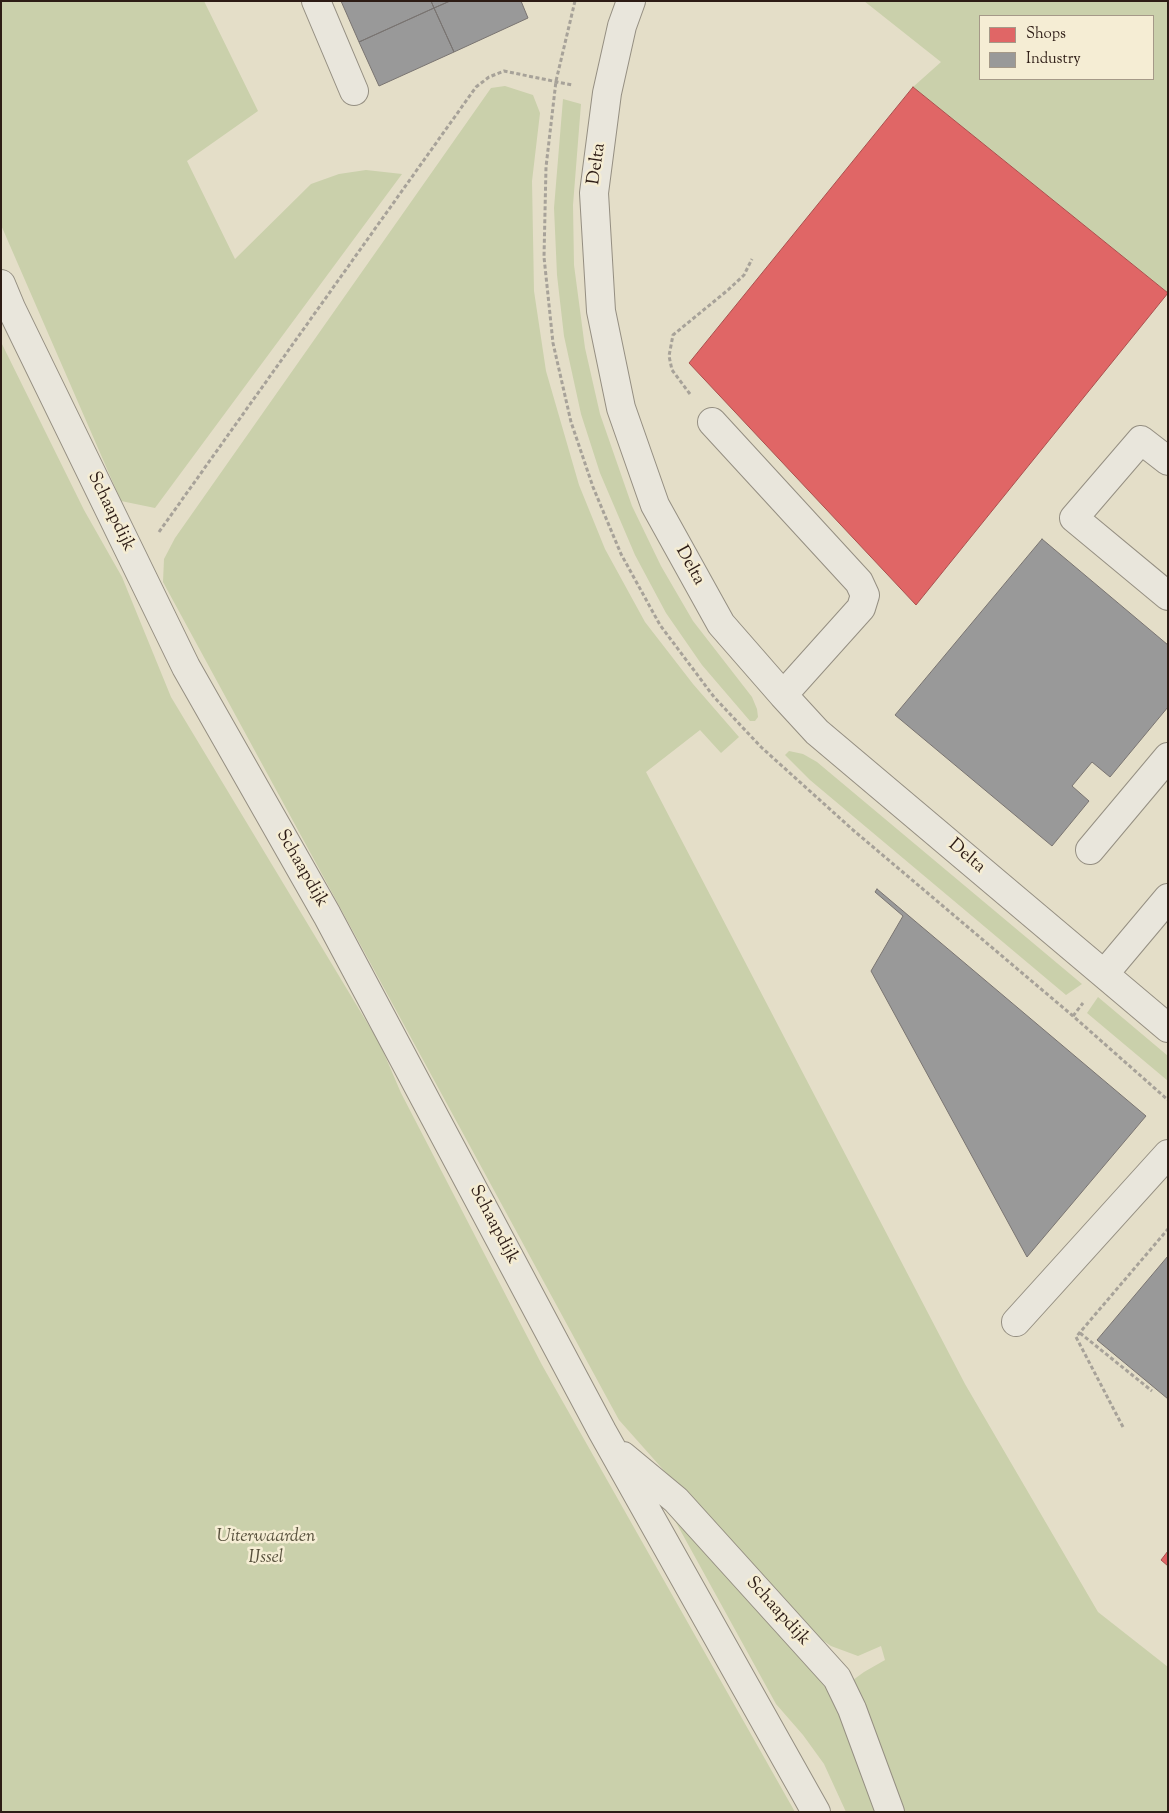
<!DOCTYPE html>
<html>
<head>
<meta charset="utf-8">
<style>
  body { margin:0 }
  #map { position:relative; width:1169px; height:1813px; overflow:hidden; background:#e4dec8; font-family:"Sorts Mill Goudy",serif }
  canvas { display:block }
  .frame { position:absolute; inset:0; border:2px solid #2d1c15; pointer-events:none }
  .legend { position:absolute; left:979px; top:15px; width:175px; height:65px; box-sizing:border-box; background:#f5edd4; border:1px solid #a59988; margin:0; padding:6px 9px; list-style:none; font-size:15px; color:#2d1c15 }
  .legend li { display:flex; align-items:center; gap:10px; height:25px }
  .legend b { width:25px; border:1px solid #a59988 }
</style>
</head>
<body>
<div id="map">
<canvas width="1169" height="1813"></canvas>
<div class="frame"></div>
<ul class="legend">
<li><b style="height:14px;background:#e06666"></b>Shops</li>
<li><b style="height:14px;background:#999"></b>Industry</li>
</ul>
</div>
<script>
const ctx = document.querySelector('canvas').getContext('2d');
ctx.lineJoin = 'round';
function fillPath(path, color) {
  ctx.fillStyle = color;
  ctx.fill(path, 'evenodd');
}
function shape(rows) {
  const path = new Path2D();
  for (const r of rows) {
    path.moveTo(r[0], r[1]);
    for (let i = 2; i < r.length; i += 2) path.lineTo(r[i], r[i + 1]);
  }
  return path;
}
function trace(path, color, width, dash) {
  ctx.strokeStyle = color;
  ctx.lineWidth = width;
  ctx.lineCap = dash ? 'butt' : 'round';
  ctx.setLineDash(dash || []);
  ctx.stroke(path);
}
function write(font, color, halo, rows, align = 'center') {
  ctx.font = font + ' "Sorts Mill Goudy",serif';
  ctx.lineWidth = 5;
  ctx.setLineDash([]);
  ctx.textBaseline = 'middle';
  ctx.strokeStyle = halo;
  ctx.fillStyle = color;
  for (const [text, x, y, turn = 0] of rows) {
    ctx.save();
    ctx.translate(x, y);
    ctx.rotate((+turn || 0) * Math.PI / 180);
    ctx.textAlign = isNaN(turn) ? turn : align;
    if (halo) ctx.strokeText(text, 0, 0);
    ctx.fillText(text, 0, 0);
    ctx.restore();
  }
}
const green = shape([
  [1,1,204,1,258,111,187,161,235,259,311,184,339,174,366,170,402,174,155,508,121,501,1,225],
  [864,1,1168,1,1168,293,913,87,941,62],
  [980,16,1153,16,1153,79,980,79],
  [505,86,533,95,540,113,532,181,534,291,546,371,579,485,605,549,645,622,693,684,739,737,721,753,700,730,646,772,965,1384,1098,1612,1168,1667,1168,1812,901,1812,868,1712,853,1680,864,1672,885,1660,881,1646,858,1656,831,1646,803,1627,619,1420,163,582,164,559,175,538,491,88],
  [563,99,581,104,573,205,574,265,585,348,600,414,632,506,661,566,693,621,752,697,757,709,758,717,755,721,750,721,702,665,666,613,635,555,600,473,581,414,564,336,557,275,554,208],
  [1,342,84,510,122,577,171,697,380,1044,401,1093,542,1365,795,1812,1,1812],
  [789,751,803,754,817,762,1082,984,1066,995,810,780,785,755],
  [1098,997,1168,1056,1168,1081,1087,1013],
  [673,1517,815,1672,844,1714,881,1812,846,1812,824,1764,803,1735,776,1704]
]);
const shops = shape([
  [913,87,1168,293,916,605,689,363,913,87],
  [1168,1551,1168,1566,1161,1560,1168,1551]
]);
const industry = shape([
  [341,1,431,1,434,8,359,42,341,1],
  [431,1,450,1,434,8,431,1],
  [450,1,521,1,528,18,454,52,434,8,450,1],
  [434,8,454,52,379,86,359,42,434,8],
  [1042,539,1168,645,1168,707,1110,777,1092,762,1072,786,1089,801,1052,846,895,715,1042,539],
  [877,889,1146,1116,1027,1257,871,971,903,916,875,892,877,889],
  [1168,1256,1168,1399,1097,1340,1168,1256]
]);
const path = shape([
  [575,1,556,81,546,167,544,257,553,343,571,422,593,487,621,554,660,625,714,697,761,747,853,830,1073,1016,1168,1100],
  [690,394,672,370,669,356,673,335,728,290,744,275,752,259],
  [159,532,476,87,489,77,504,71,572,85],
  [1073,1016,1083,1003],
  [1080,1333,1152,1391],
  [1123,1427,1076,1337,1168,1229]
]);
const minor = shape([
  [316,1,354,91],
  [631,1,622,26,607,93,594,193,601,311,621,408,655,505,721,624,783,695,817,732,1168,1028],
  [1,284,11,308,186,667,327,915,602,1431,816,1812],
  [712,422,859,582,865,595,861,608,783,695],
  [1168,461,1141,440,1074,518,1168,596],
  [1090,850,1168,757],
  [1105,973,1168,898],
  [1016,1322,1168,1154],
  [623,1456,676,1500,837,1678,852,1709,890,1812]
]);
const streetNames = [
  ["Delta",598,164,-82],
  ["Schaapdijk",110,512,64],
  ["Delta",689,566,61],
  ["Delta",966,857,40],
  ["Schaapdijk",301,869,60],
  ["Schaapdijk",493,1225,62],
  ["Schaapdijk",777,1612,48]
];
const parkNames = [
  ["Uiterwaarden",266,1538],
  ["IJssel",266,1559]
];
fillPath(green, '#cad0ab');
fillPath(shops, '#e06666');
trace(shops, '#aa504e', 1);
fillPath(industry, '#999');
trace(industry, '#797471', 1);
trace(minor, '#958f82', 30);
trace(path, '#a7a299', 3, [4, 2.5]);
trace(minor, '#e9e6dc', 28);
write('18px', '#2d1c15', '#f5edd4', streetNames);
write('italic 18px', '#564f3b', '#f5edd4', parkNames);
</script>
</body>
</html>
